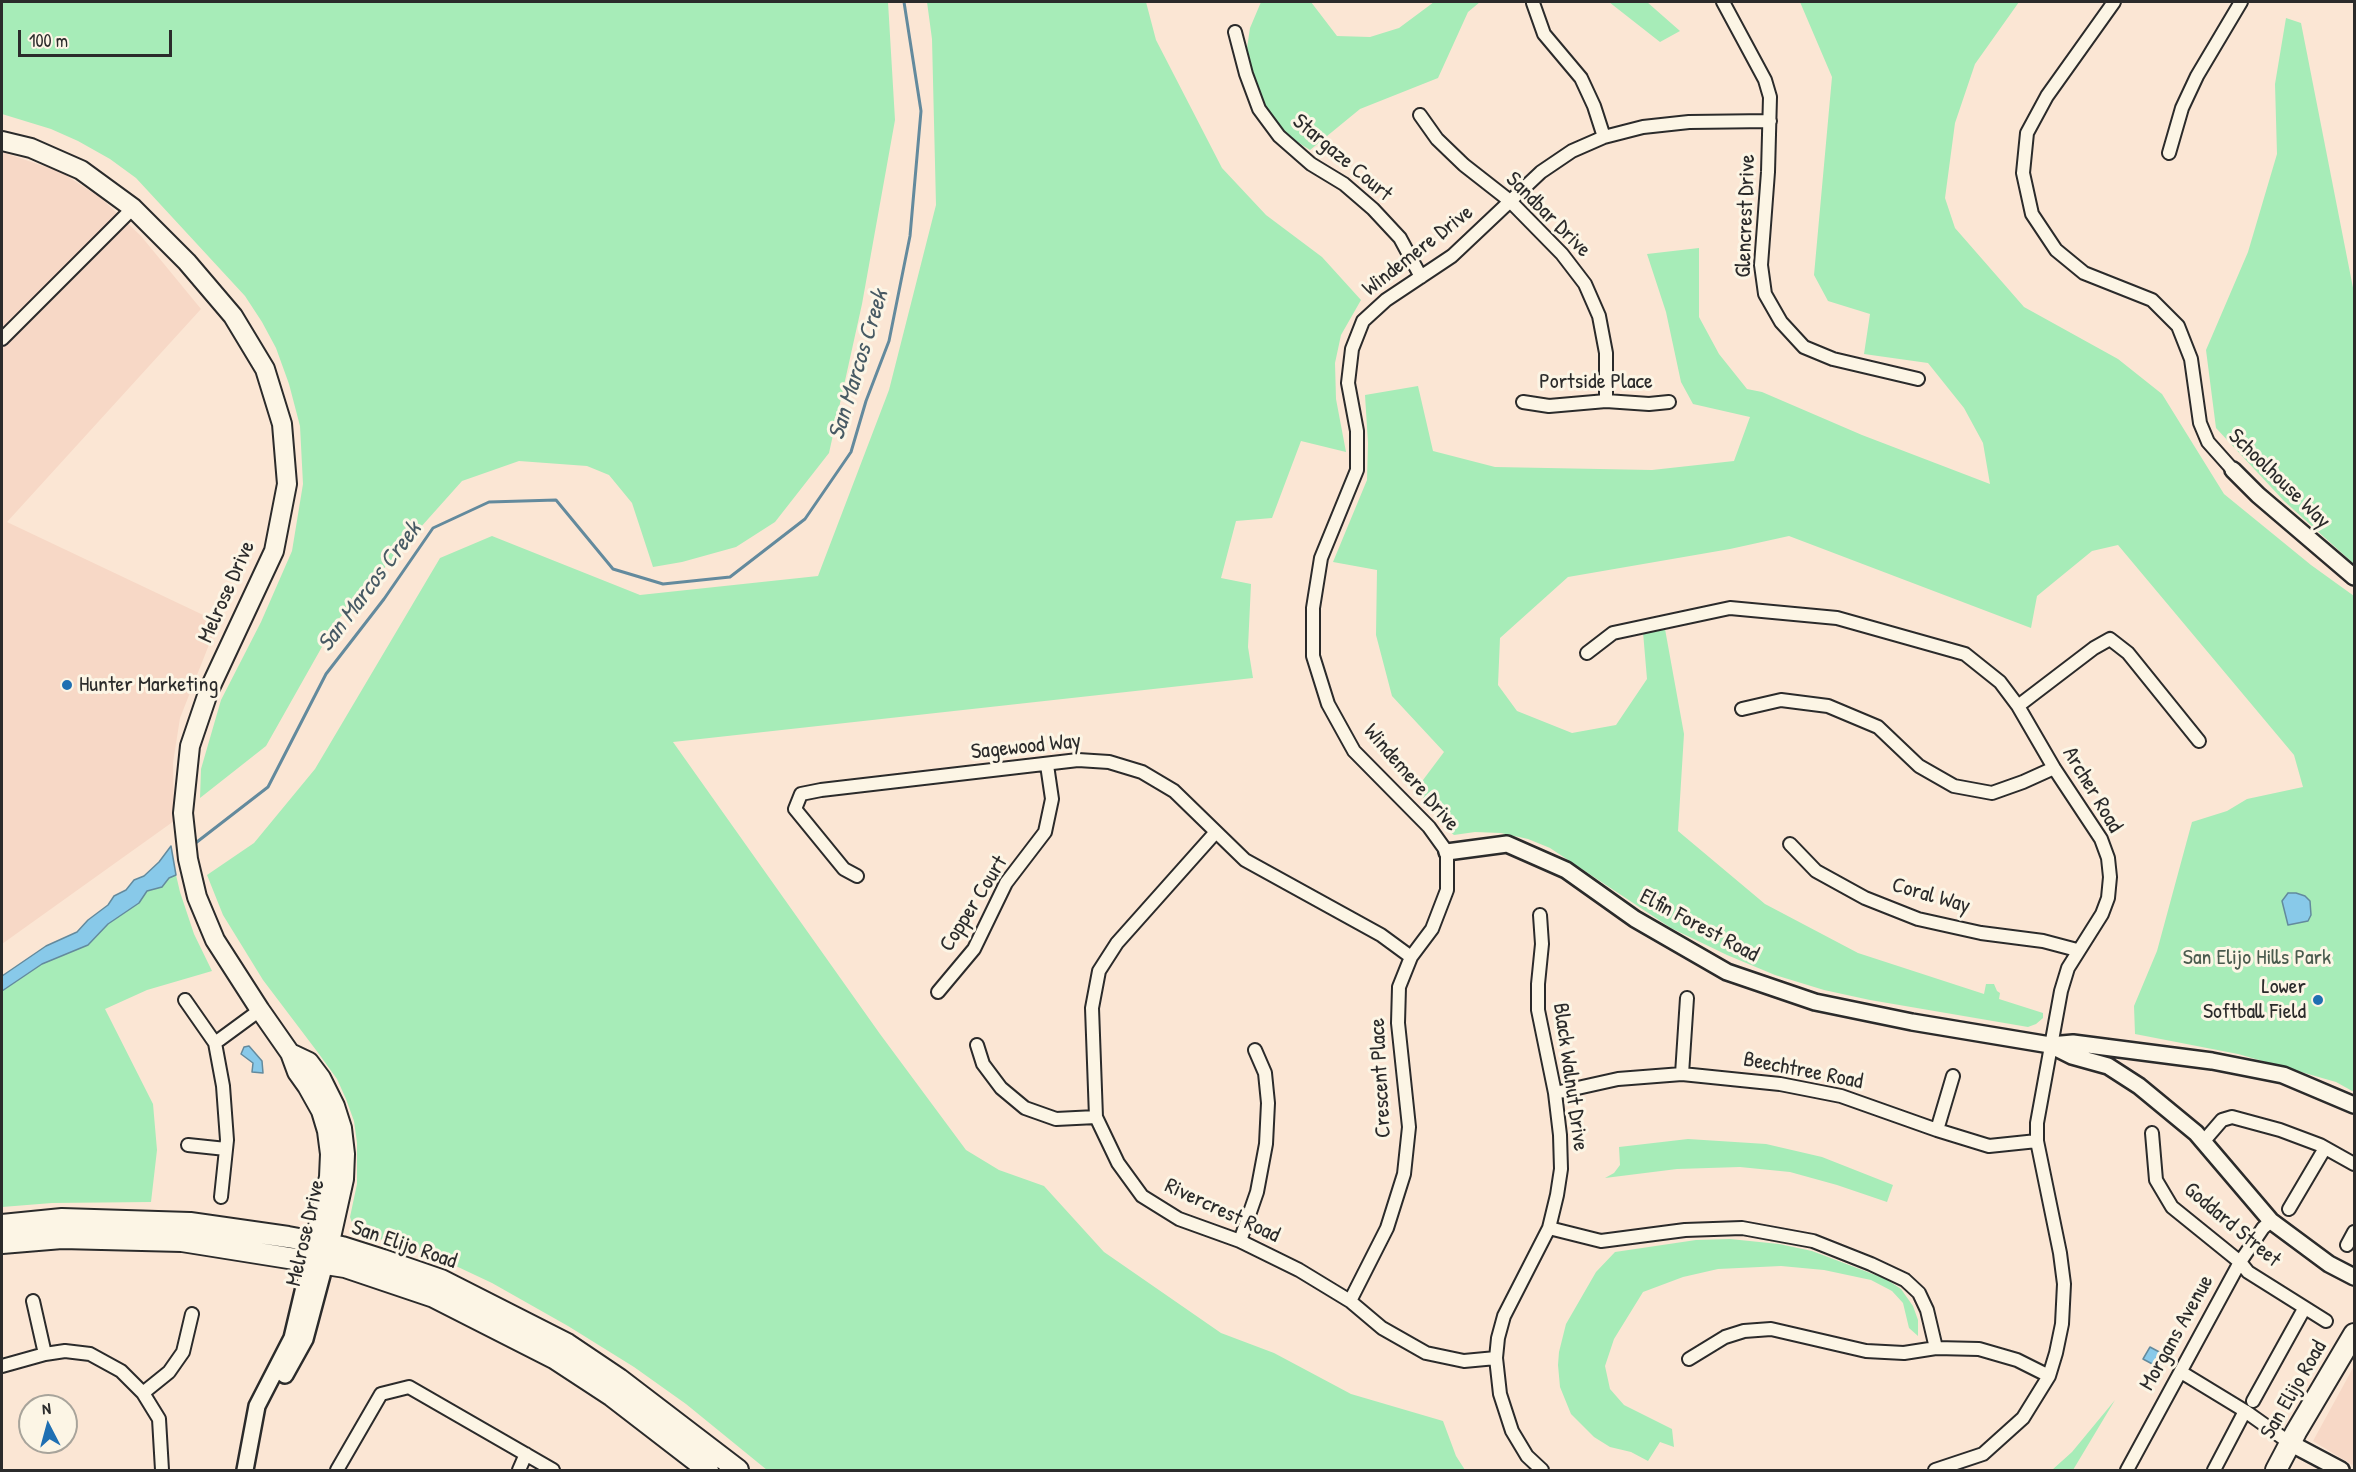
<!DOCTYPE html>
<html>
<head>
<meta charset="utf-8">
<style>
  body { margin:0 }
  #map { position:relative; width:2356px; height:1472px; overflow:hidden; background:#fbe6d4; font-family:"Patrick Hand",sans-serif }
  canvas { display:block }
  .frame { position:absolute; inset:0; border:3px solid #2b2b2b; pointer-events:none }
  .north { position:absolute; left:18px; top:1394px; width:60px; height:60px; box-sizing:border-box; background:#fcf5e5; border:2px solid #a8a49b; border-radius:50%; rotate:354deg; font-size:16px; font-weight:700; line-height:24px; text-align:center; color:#2b2b2b }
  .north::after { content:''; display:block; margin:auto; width:21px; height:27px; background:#1f6fb2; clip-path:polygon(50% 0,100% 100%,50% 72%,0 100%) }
  .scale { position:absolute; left:18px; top:30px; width:154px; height:27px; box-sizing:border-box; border:3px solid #2b2b2b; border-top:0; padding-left:8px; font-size:18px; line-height:21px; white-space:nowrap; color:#2b2b2b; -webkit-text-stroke:4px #fcf5e5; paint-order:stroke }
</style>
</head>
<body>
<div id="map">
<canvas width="2356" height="1472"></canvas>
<div class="frame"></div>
<div class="north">N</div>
<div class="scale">100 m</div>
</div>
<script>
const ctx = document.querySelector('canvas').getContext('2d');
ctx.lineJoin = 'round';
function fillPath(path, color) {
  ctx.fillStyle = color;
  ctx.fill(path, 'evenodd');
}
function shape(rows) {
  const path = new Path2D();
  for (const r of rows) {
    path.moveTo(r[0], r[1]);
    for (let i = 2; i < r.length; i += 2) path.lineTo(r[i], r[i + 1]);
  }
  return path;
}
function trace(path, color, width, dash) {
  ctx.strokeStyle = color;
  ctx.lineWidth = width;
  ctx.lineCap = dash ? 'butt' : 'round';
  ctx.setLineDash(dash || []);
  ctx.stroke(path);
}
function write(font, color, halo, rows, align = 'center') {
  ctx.font = font + ' "Patrick Hand",sans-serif';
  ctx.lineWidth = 6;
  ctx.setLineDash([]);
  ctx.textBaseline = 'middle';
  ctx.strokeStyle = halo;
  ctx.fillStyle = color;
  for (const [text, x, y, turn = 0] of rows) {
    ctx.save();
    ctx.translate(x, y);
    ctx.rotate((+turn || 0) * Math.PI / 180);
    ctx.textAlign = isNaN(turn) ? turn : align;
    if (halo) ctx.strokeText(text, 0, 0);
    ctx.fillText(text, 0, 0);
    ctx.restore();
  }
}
const built = shape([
  [2,152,61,172,101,198,141,236,201,309,7,522,218,622,180,718,173,763,174,821,2,944],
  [2354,1366,2354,1466,2313,1441]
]);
const green = shape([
  [2,2,888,2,895,120,862,304,829,453,775,522,736,547,682,562,653,567,632,503,609,475,587,466,519,461,462,481,336,622,266,746,200,798,201,769,221,700,261,622,292,551,303,484,300,426,289,384,276,348,262,322,245,296,136,178,110,159,78,141,51,129,2,114],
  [927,2,1146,2,1156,40,1222,168,1266,215,1322,257,1361,300,1341,335,1335,363,1336,399,1346,452,1301,441,1272,518,1236,521,1221,578,1251,584,1248,647,1253,678,673,742,880,1034,966,1150,999,1170,1044,1186,1104,1252,1221,1333,1274,1353,1351,1394,1443,1421,1456,1456,1465,1470,767,1470,686,1404,634,1367,568,1326,492,1283,441,1259,355,1231,350,1217,357,1184,357,1143,354,1121,346,1099,337,1079,319,1054,263,980,223,915,207,875,254,843,315,769,440,558,492,536,640,595,818,576,889,390,936,205,932,39],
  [1261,2,1311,2,1337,36,1370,37,1399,28,1434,2,1480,2,1468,12,1438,78,1360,109,1310,150,1288,136,1269,113,1254,83,1247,48,1250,28],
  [1609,2,1647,2,1680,31,1660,42],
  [1800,2,2019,2,1975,64,1955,123,1945,198,1955,228,2024,307,2118,359,2162,394,2224,494,2311,565,2354,596,2354,1092,2336,1082,2238,1054,2135,1034,2134,1006,2157,951,2192,822,2227,811,2247,799,2303,787,2294,755,2118,545,2092,551,2037,596,2031,628,1789,536,1730,549,1568,577,1500,638,1498,685,1517,711,1572,733,1616,725,1647,679,1643,632,1665,629,1684,734,1678,831,1765,904,1858,953,1984,994,1986,984,1994,984,1997,991,2000,993,1999,999,2043,1013,2043,1018,2036,1024,2028,1027,1870,1000,1824,990,1775,975,1727,955,1671,928,1550,848,1528,839,1501,833,1475,832,1454,835,1448,830,1438,807,1414,792,1444,752,1392,696,1376,635,1377,570,1333,562,1367,480,1368,443,1365,395,1418,386,1433,451,1495,467,1652,470,1734,461,1750,417,1693,404,1681,382,1666,312,1647,254,1699,248,1699,317,1719,354,1747,389,1762,392,1862,435,1990,484,1983,443,1964,408,1928,363,1864,354,1870,314,1828,301,1814,275,1832,77],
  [2286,18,2301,23,2354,293,2354,564,2284,501,2216,428,2206,350,2248,252,2277,154,2275,84],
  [176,875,180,892,194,934,212,971,147,990,105,1009,153,1104,157,1150,151,1202,52,1203,2,1207,2,991,42,964,88,945,108,924,139,903,147,891,162,887,169,878],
  [1688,1139,1766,1144,1822,1157,1893,1185,1887,1202,1837,1185,1790,1172,1740,1167,1677,1169,1605,1178,1614,1173,1620,1165,1619,1147],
  [1730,1239,1779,1244,1812,1251,1886,1279,1901,1289,1913,1306,1918,1320,1918,1336,1909,1328,1903,1303,1892,1291,1871,1280,1824,1270,1781,1266,1718,1269,1683,1277,1643,1292,1614,1339,1605,1366,1610,1389,1624,1405,1672,1429,1674,1447,1660,1442,1648,1461,1631,1452,1610,1447,1594,1437,1571,1414,1560,1387,1558,1365,1559,1352,1566,1324,1596,1272,1615,1252,1696,1240],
  [2115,1400,2073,1470,2052,1470,2072,1452]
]);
const water = shape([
  [171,846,176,875,169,878,162,887,147,891,139,903,108,924,88,945,42,964,2,991,2,976,46,946,77,932,88,920,108,905,114,896,126,890,134,880,144,876,159,862,171,846],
  [2288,893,2296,893,2305,896,2310,901,2311,915,2308,921,2288,925,2282,901,2288,893],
  [249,1046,262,1061,263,1073,252,1072,253,1063,241,1054,244,1047,249,1046],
  [2150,1347,2163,1354,2163,1363,2156,1366,2143,1359,2150,1347]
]);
const stream = shape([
  [193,845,268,787,326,674,384,599,433,528,489,502,556,500,613,569,663,584,730,577,805,519,851,452,866,401,889,341,910,236,921,111,904,2]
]);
const minor = shape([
  [1723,2,1765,80,1770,97,1768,172,1761,265,1765,294,1781,322,1804,347,1833,359,1918,379],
  [2114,2,2047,96,2027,133,2023,173,2032,214,2056,250,2084,273,2152,300,2178,326,2191,359,2200,423,2208,442,2233,470],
  [1533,3,1544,34,1581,78,1594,106,1604,137],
  [1235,32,1246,74,1259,109,1279,136,1311,164,1344,184,1373,209,1400,238,1421,277],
  [1420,115,1437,139,1464,165,1510,201,1562,254,1585,284,1599,316,1606,353,1606,401],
  [2169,153,2182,108,2197,76,2241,2],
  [2,339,133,208],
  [1523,402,1549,406,1606,401,1649,404,1669,402],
  [1587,653,1613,633,1730,608,1837,618,1965,654,2000,682,2018,706,2054,768,2101,839,2108,858,2110,877,2108,898,2102,914,2068,968,2061,991,2037,1123,2037,1141,2060,1253,2064,1284,2062,1324,2056,1353,2049,1376,2023,1418,1983,1454,1935,1470],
  [2018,706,2094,648,2110,639,2128,653,2199,741],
  [1742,709,1781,700,1828,706,1878,727,1919,766,1954,786,1992,793,2023,782,2054,768],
  [1215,833,1117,943,1099,971,1092,1008,1096,1117,1118,1163,1142,1196,1179,1219,1240,1241,1299,1270,1350,1301,1382,1328,1426,1353,1464,1361,1496,1358],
  [1790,844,1816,871,1865,898,1918,919,1981,933,2043,941,2077,950],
  [857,876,844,869,795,809,801,794,821,790,1078,760,1109,762,1142,772,1174,791,1245,860,1381,935,1411,957],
  [1540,915,1542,944,1538,984,1538,1010,1555,1093,1560,1135,1561,1169,1557,1195,1549,1228,1504,1316,1498,1338,1496,1358,1500,1394,1512,1431,1527,1456,1542,1470],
  [938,992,974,949,1006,883,1045,832,1052,799,1047,765],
  [185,1000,215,1043,223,1086,227,1140,221,1197],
  [215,1043,260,1010],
  [977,1045,983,1064,1001,1088,1025,1108,1056,1119,1096,1117],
  [1682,1074,1687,998],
  [1555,1093,1618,1079,1682,1074,1780,1084,1841,1096,1937,1130,1989,1146,2037,1141],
  [1937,1130,1953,1076],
  [2152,1133,2156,1180,2172,1207,2240,1262,2248,1272,2326,1321],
  [2203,1142,2222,1120,2232,1117,2280,1130,2320,1145,2354,1164],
  [188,1145,226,1149],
  [2289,1209,2325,1148],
  [1549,1228,1601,1241,1685,1230,1742,1228,1813,1241,1871,1264,1905,1280,1919,1293,1927,1310,1936,1348],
  [1240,1241,1257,1192,1266,1144,1268,1103,1265,1073,1255,1050],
  [2347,1245,2354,1232],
  [33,1301,45,1354],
  [1350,1301,1387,1228,1404,1174,1409,1127,1398,1023,1399,987,1411,957,1432,929,1447,890,1447,852,1429,827,1354,751,1328,704,1313,656,1313,608,1321,558,1357,470,1357,431,1348,383,1352,349,1363,321,1386,300,1452,256,1541,172,1572,151,1604,137,1643,127,1689,122,1770,121],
  [1689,1359,1725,1337,1744,1331,1771,1329,1866,1351,1904,1353,1936,1348,1979,1349,2017,1360,2049,1376],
  [2,1366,45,1354,65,1351,90,1354,121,1371,143,1393,159,1419,162,1470],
  [2181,1372,2245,1411,2290,1443],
  [143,1393,169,1372,183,1352,192,1314],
  [2253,1401,2304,1309],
  [337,1470,381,1394,409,1387,553,1470],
  [519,1470,526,1454],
  [2127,1470,2240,1262,2263,1228,2271,1221],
  [2214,1470,2245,1411]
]);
const tertiary = shape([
  [2233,470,2258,495,2354,577],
  [1447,852,1507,844,1566,870,1635,919,1727,972,1815,1002,1912,1022,2050,1045,2073,1043,2212,1061,2283,1075,2354,1105],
  [2050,1045,2072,1056,2108,1066,2139,1086,2196,1133,2271,1221,2329,1264,2354,1277],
  [285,1375,305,1339,325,1264],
  [2290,1443,2341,1470],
  [245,1470,257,1406,292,1338,310,1262]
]);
const secondary = shape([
  [2,141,31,148,81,170,133,208,187,262,233,316,265,369,282,424,287,484,274,551,209,690,190,746,183,813,188,859,197,897,215,940,260,1010,290,1053,297,1072,307,1086,321,1111,327,1131,330,1154,329,1177,312,1254],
  [290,1053,309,1062,321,1078,335,1106,342,1128,345,1154,344,1179,326,1260]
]);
const primary = shape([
  [2,1225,62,1219,190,1223,288,1237,342,1247,383,1260,441,1280,567,1344,619,1379,738,1470],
  [2,1243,62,1238,182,1241,345,1267,434,1297,554,1358,612,1396,708,1470],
  [2276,1470,2296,1432,2354,1334]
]);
const markers = [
  [67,685,6,"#1f6fb2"],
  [2318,1000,6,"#1f6fb2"]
];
const streetNames = [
  ["Stargaze Court",1342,158,40],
  ["Sandbar Drive",1548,215,45],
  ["Glencrest Drive",1746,216,-88],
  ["Windemere Drive",1418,251,-38],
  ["Portside Place",1596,382],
  ["Schoolhouse Way",2279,479,44],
  ["Melrose Drive",227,592,-66],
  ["Sagewood Way",1026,747,-6],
  ["Windemere Drive",1411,778,49],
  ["Archer Road",2092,790,59],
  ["Coral Way",1931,896,16],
  ["Copper Court",974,904,-58],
  ["Elfin Forest Road",1699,926,28],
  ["Beechtree Road",1803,1071,11],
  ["Black Walnut Drive",1570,1077,82],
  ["Crescent Place",1381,1078,-93],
  ["Rivercrest Road",1222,1211,25],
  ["Goddard Street",2232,1225,40],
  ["Melrose Drive",306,1233,-77],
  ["San Elijo Road",404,1245,19],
  ["Morgans Avenue",2177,1333,-61],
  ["San Elijo Road",2294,1390,-60]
];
const poiNames = [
  ["Hunter Marketing",79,685],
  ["Lower",2306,987,"right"],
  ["Softball Field",2306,1012,"right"]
];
const parkNames = [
  ["San Elijo Hills Park",2257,958]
];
const waterNames = [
  ["San Marcos Creek",859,365,-73],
  ["San Marcos Creek",370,587,-53]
];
fillPath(built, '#f7d8c6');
fillPath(green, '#a7ecb8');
fillPath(water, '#88c9e9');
trace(water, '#638a9d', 1.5);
trace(stream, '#638a9d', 3);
trace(minor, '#2b2b2b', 16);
trace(tertiary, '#2b2b2b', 20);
trace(secondary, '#2b2b2b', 22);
trace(primary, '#2b2b2b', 24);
trace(minor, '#fcf5e5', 12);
trace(tertiary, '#fcf5e5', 15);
trace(secondary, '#fcf5e5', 18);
trace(primary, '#fcf5e5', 20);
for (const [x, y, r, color] of markers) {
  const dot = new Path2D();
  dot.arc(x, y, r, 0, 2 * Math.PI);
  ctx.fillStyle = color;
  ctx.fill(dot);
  trace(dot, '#fcf5e5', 2);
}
write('22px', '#2b2b2b', '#fcf5e5', streetNames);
write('22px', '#2b2b2b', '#fcf5e5', poiNames, 'left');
write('22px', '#4a5b4e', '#fcf5e5', parkNames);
write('italic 24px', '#475a64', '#fcf5e5', waterNames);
</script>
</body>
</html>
